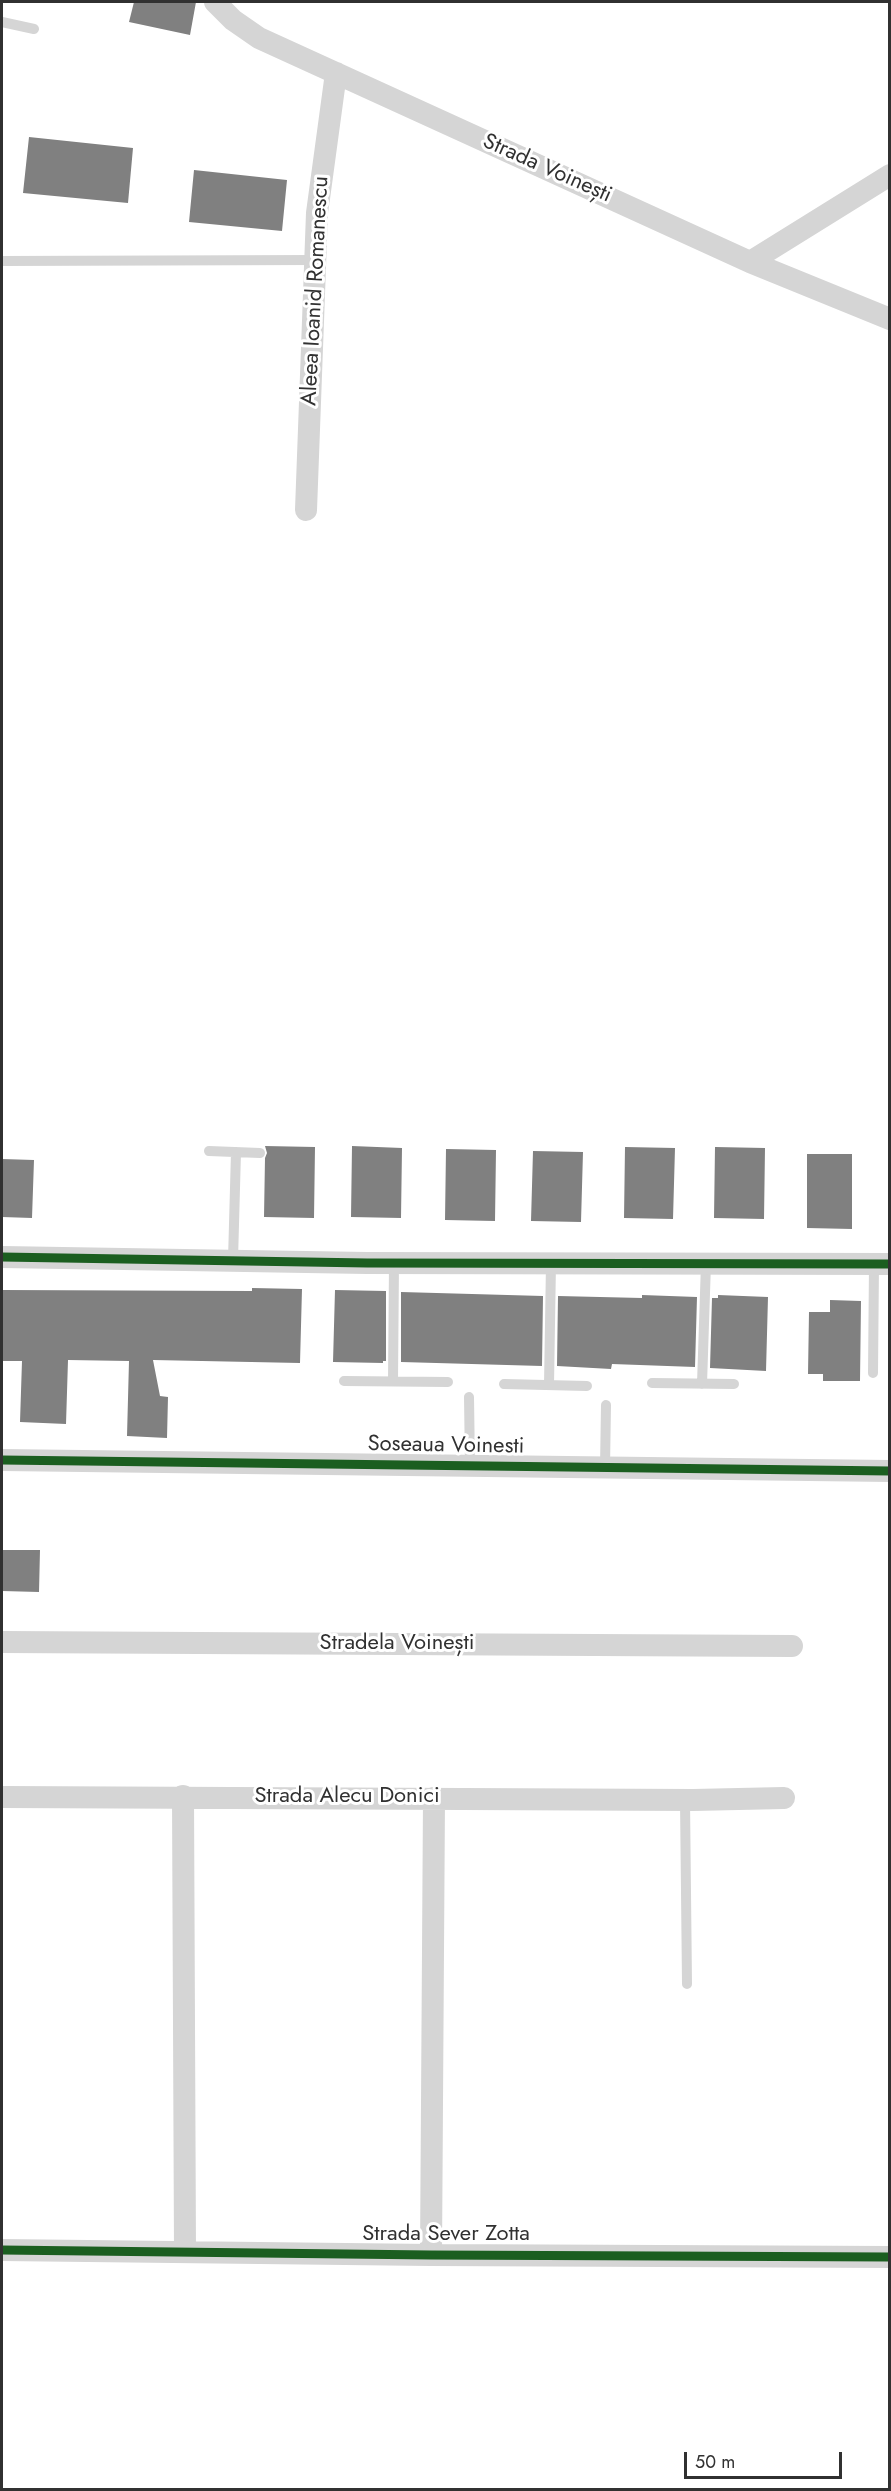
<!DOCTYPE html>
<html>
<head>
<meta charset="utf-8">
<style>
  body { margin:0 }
  #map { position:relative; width:891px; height:2491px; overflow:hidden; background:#fff; font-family:Jost,sans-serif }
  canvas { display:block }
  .frame { position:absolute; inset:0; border:3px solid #313131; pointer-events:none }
  .scale { position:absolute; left:684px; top:2452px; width:158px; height:27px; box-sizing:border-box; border:3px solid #313131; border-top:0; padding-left:8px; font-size:18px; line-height:21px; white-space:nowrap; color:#313131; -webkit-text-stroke:4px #fff; paint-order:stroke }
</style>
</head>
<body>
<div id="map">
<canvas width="891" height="2491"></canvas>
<div class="frame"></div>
<div class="scale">50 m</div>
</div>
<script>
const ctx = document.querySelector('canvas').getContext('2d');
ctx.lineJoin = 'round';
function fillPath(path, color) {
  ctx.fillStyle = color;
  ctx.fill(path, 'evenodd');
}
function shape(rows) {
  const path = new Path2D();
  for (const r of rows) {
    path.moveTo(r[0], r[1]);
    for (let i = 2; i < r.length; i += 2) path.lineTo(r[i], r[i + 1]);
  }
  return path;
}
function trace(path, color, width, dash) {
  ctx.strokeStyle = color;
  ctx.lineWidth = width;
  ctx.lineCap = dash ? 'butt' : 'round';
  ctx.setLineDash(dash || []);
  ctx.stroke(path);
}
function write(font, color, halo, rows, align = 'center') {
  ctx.font = font + ' Jost,sans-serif';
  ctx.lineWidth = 6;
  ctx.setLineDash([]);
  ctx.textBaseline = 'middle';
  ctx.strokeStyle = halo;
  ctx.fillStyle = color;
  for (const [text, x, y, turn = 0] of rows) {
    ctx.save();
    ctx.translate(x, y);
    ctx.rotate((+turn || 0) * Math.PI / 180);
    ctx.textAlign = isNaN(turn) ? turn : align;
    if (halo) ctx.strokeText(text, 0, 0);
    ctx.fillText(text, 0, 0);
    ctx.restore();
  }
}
const building = shape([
  [134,2,196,2,190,35,129,22],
  [29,137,133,148,128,203,23,193],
  [194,170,287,180,282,231,189,222],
  [265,1146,315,1147,314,1218,264,1217,265,1158,267,1153],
  [352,1146,402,1148,401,1218,351,1217],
  [625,1147,675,1148,673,1219,624,1218],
  [715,1147,765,1148,764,1219,714,1218],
  [446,1149,496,1150,495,1221,445,1220],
  [533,1151,583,1152,581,1222,531,1221],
  [807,1154,852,1154,852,1229,807,1228],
  [2,1159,34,1160,32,1218,2,1217],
  [252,1288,302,1289,300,1363,153,1360,160,1396,168,1397,167,1438,127,1436,129,1361,68,1360,66,1424,20,1422,22,1361,2,1361,2,1290,252,1291],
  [335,1290,386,1291,386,1361,383,1361,383,1363,333,1362],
  [401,1292,543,1296,542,1366,401,1362],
  [642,1295,697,1297,695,1367,612,1364,611,1369,557,1366,558,1296,642,1298],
  [718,1295,768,1297,766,1371,710,1368,712,1298,718,1298],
  [830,1300,861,1301,860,1381,823,1381,823,1374,808,1374,809,1312,830,1312],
  [2,1550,40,1550,39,1592,2,1591]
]);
const lane = shape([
  [2,22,34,29],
  [2,261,315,260],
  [209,1151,260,1153],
  [233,1260,236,1152],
  [873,1373,874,1264],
  [344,1381,448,1382],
  [393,1381,394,1263],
  [652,1383,734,1384],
  [504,1384,587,1386],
  [702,1384,706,1263],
  [549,1385,551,1263],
  [469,1397,470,1466],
  [605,1468,606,1405],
  [685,1800,687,1984]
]);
const street = shape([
  [215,2,233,20,259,38,750,262,890,319],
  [750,262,890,175],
  [306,510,317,213,336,73],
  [2,1257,367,1263,890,1264],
  [2,1460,890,1471],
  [2,1642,792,1646],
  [183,1796,185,2252],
  [2,1797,693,1800,784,1798],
  [2,2250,431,2255,890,2257],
  [431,2255,434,1798]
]);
const cycleway = shape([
  [2,1257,367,1263,890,1264],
  [2,1460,890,1471],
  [2,2250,431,2255,890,2257]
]);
const streetNames = [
  ["Strada Voinești",547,169,24],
  ["Aleea Ioanid Romanescu",316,291,-87],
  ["Soseaua Voinesti",446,1446,1],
  ["Stradela Voinești",397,1644],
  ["Strada Alecu Donici",347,1797],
  ["Strada Sever Zotta",446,2235]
];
fillPath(building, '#808080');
trace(lane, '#d5d5d5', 10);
trace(street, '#d5d5d5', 22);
trace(cycleway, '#1b5e20', 9);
write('22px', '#313131', '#fff', streetNames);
</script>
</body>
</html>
